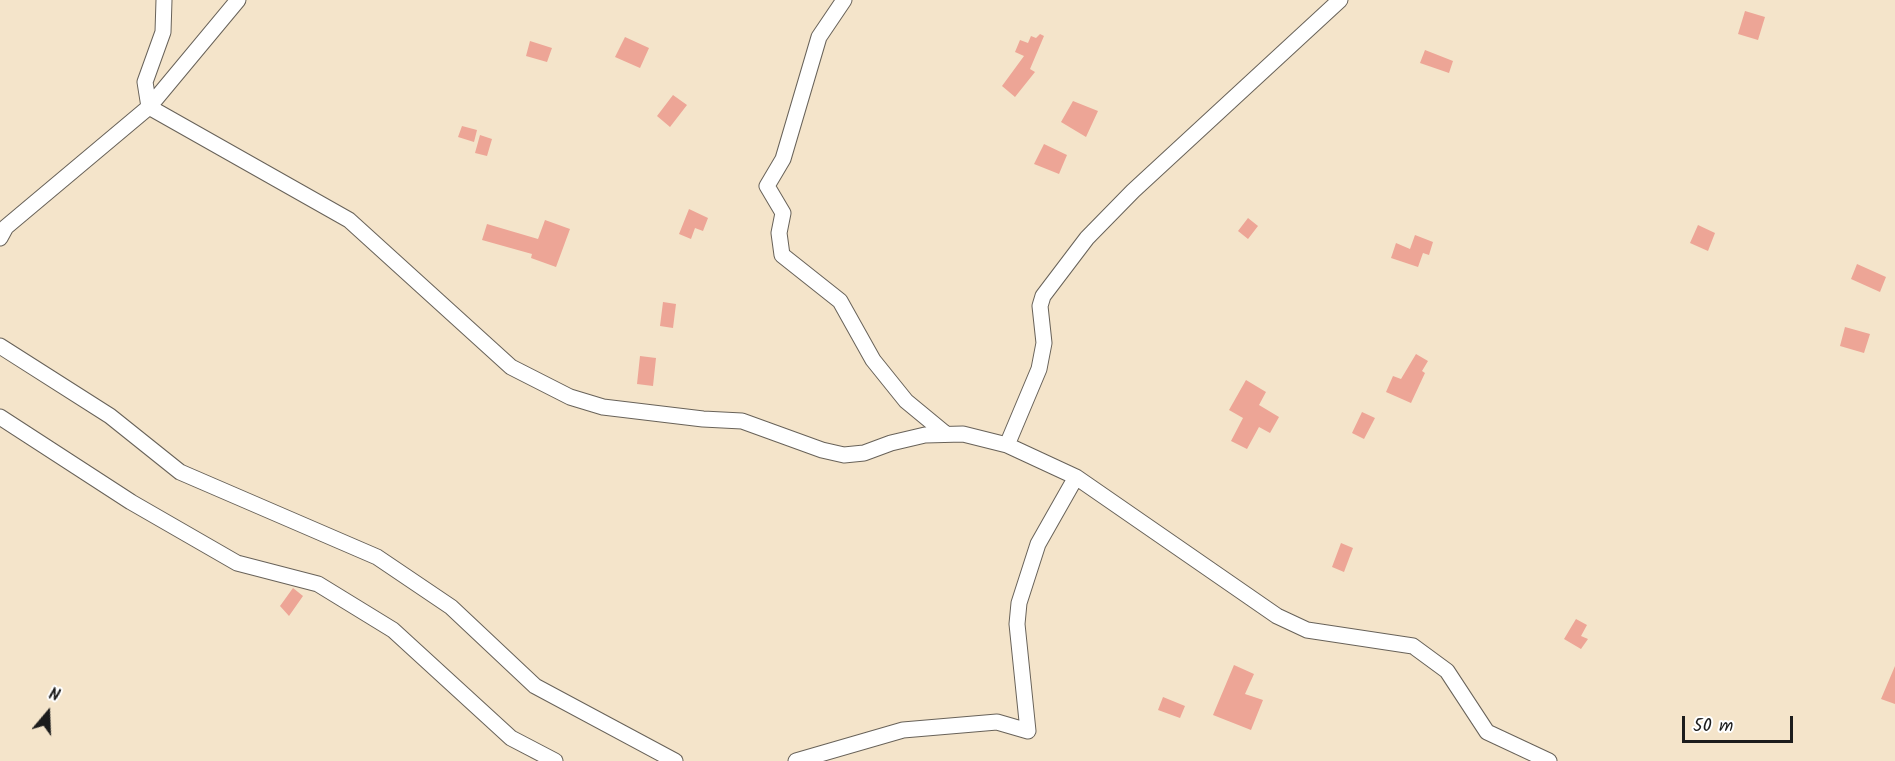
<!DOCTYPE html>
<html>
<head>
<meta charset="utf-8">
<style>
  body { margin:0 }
  #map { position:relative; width:1895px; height:761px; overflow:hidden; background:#f4e4ca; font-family:Kalam,sans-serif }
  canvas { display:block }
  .north { position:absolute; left:18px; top:683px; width:60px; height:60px; -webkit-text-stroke:4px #fff; paint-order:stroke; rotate:19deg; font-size:16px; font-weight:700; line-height:24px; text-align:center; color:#1c1c1c }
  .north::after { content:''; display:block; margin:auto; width:21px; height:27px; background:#1c1c1c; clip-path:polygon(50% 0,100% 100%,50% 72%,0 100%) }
  .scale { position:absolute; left:1682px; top:716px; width:111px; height:27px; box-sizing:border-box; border:3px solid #1c1c1c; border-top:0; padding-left:8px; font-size:18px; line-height:21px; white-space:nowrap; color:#1c1c1c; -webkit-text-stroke:4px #fff; paint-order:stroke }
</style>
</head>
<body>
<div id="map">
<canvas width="1895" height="761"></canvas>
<div class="north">N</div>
<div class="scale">50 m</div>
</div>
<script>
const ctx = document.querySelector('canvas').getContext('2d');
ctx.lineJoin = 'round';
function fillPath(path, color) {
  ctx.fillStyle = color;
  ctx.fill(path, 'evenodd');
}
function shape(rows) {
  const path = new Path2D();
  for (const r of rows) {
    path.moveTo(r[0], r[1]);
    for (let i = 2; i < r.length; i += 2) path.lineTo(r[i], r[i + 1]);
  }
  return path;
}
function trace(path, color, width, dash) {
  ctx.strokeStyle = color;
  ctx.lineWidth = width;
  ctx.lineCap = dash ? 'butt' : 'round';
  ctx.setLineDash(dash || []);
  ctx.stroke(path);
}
const building = shape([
  [1745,11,1765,17,1758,40,1738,34],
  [1040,34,1044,36,1030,69,1035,72,1015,97,1002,86,1024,56,1015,52,1020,40,1028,43,1031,36,1036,38],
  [625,37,649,48,640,68,615,57],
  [530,41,552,48,547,62,526,56],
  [1425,50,1453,61,1449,73,1420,63],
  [673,95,687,105,670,127,657,116],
  [1073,101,1098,111,1086,137,1061,122],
  [462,126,477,130,474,142,458,137],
  [480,135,492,139,487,156,475,153],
  [1044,144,1067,155,1059,174,1034,164],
  [689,209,708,218,703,231,695,228,691,239,679,234],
  [1248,218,1258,226,1248,239,1238,231],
  [545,220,570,229,556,267,531,258,532,254,482,240,487,224,538,239],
  [1698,225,1715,233,1708,251,1690,243],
  [1415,235,1433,242,1429,255,1423,253,1418,267,1391,258,1396,243,1410,249],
  [1857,264,1886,277,1880,292,1851,279],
  [663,302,676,304,673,328,660,326],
  [1845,327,1870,334,1864,353,1840,346],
  [1416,354,1428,361,1422,371,1425,373,1411,403,1386,392,1393,376,1401,379],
  [640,356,656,358,653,386,637,384],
  [1246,380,1266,392,1259,405,1279,417,1270,433,1259,427,1247,449,1231,441,1243,418,1229,410],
  [1362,412,1375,418,1364,439,1352,433],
  [1341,543,1353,548,1344,572,1332,567],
  [293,588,303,596,289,616,280,606],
  [1576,619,1587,625,1581,636,1588,639,1581,649,1564,639],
  [1234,665,1254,674,1245,694,1263,700,1251,730,1213,715],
  [1895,666,1895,704,1881,699],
  [1163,697,1185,706,1180,718,1158,710]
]);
const minor = shape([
  [164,0,163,32,145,82,149,107,349,220,511,367,570,397,603,407,703,419,742,421,822,450,844,455,864,453,891,443,925,435,963,434,1007,445,1039,369,1044,343,1040,306,1043,296,1087,238,1133,191,1340,0],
  [844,0,819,37,783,159,767,186,783,213,779,233,782,255,840,301,873,360,906,401,946,434],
  [0,238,6,227,149,107,238,0],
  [0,346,110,416,180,472,377,557,451,607,535,686,675,761],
  [0,417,131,502,237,563,318,584,393,630,511,738,555,761],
  [1007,445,1076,477,1277,616,1307,630,1413,646,1447,671,1487,732,1549,761],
  [796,761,903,730,997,722,1028,731,1017,624,1019,603,1038,544,1076,477]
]);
fillPath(building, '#eda596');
trace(minor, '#686259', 17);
trace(minor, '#fff', 15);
</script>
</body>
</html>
